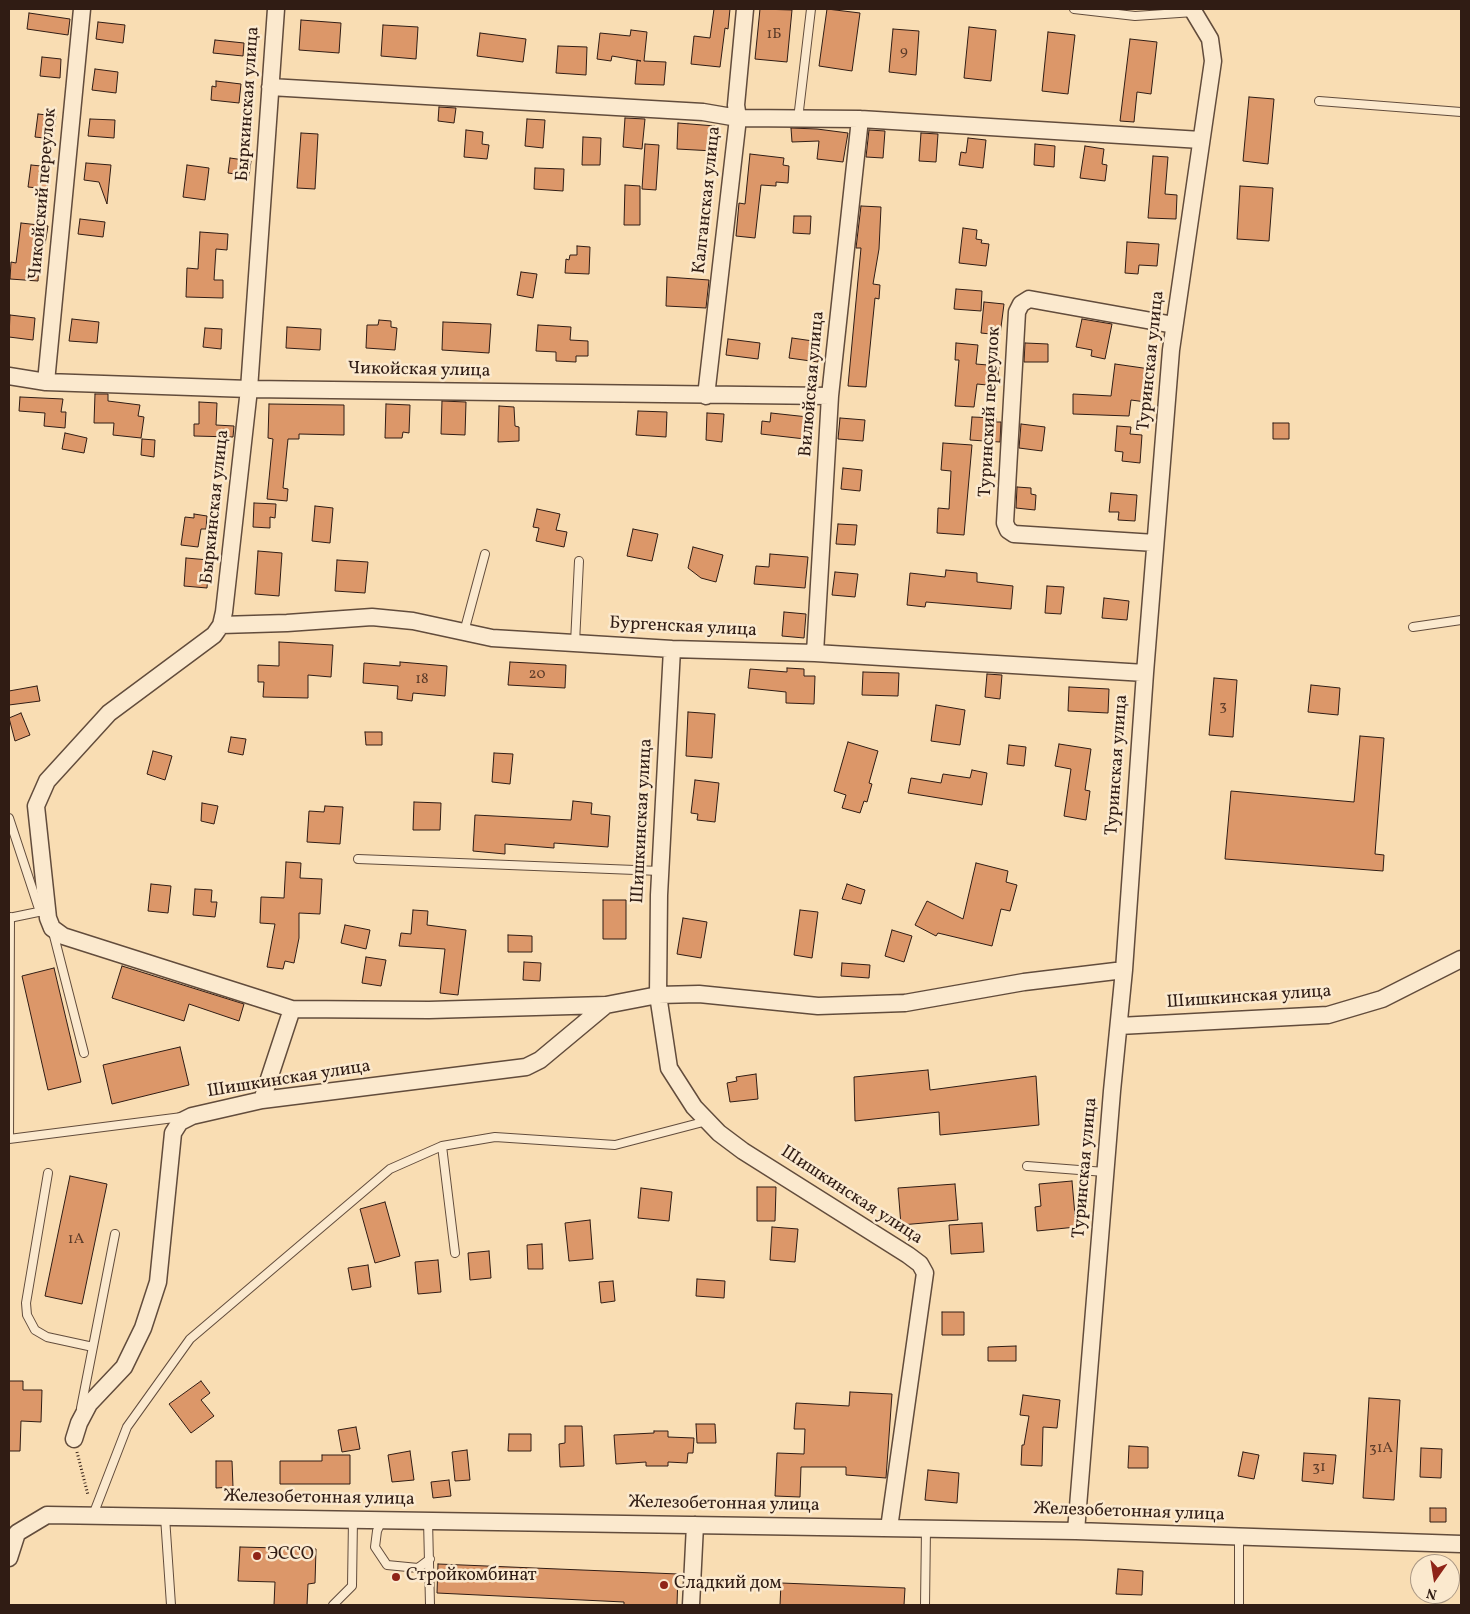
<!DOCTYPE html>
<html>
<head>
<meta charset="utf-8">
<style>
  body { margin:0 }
  #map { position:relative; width:1470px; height:1614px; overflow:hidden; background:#f9ddb3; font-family:Vollkorn,serif }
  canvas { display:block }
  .frame { position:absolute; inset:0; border:10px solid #301c14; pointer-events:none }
  .north { position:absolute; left:1410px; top:1554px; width:50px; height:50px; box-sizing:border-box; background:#fbe9ce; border:1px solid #aa9784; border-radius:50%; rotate:193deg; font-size:14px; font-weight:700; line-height:20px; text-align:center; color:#301c14 }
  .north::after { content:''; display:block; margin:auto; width:18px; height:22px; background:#8f2418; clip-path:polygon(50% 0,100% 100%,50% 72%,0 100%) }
</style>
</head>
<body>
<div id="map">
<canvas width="1470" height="1614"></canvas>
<div class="frame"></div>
<div class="north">N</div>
</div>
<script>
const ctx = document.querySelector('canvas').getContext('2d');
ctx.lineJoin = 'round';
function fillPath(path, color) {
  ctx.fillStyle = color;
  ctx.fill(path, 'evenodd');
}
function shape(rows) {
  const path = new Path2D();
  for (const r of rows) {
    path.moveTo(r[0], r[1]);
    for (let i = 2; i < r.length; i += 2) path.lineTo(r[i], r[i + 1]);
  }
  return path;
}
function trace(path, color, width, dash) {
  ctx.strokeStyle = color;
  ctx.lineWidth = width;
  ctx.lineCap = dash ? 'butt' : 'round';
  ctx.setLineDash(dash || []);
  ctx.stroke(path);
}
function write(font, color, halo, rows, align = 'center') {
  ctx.font = font + ' Vollkorn,serif';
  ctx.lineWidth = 5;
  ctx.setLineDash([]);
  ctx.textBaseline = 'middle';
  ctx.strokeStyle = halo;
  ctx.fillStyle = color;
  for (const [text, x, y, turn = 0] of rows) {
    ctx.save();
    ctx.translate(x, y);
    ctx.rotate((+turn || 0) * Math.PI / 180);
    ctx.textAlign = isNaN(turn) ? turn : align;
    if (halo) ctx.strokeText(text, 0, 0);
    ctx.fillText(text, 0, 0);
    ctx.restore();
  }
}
const building = shape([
  [714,9,730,9,728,29,725,28,720,67,691,64,694,36,710,38,714,9],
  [760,9,792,10,787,62,755,59,760,9],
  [827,9,860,13,852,71,819,66,827,9],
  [29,13,70,19,68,35,27,29,29,13],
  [301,20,341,23,339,53,299,50,301,20],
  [98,22,125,25,123,43,96,39,98,22],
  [383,25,418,27,416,59,381,56,383,25],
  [969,27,996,30,991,81,964,78,969,27],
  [893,29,919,31,916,75,889,72,893,29],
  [631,30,647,32,644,61,666,62,664,85,635,84,637,60,641,61,612,56,611,61,597,59,600,33,630,36,631,30],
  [1048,32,1075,35,1068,94,1042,91,1048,32],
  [480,33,526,39,523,62,477,56,480,33],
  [1130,39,1157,42,1151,94,1137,92,1134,122,1120,121,1130,39],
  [215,40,244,43,243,56,213,53,215,40],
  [558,46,587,47,586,75,556,73,558,46],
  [42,57,61,59,60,78,40,76,42,57],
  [95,69,118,72,116,93,92,90,95,69],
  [216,81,241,84,239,103,211,100,212,86,216,87,216,81],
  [1249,97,1274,99,1268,164,1243,161,1249,97],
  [439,107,456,108,454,123,438,121,439,107],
  [38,114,56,116,53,139,35,137,38,114],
  [625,118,645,119,642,149,623,147,625,118],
  [90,119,115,120,114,138,88,136,90,119],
  [527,119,545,120,543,148,525,146,527,119],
  [678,123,715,126,714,151,677,149,678,123],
  [791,128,817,129,848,133,843,162,817,159,819,141,792,142,791,128],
  [466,130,483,132,482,144,489,145,487,159,464,157,466,130],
  [869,130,885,131,883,158,866,157,869,130],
  [301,133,318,134,315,189,297,188,301,133],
  [921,133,938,134,936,162,919,161,921,133],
  [583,137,601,138,600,165,582,165,583,137],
  [968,138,986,140,983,168,959,165,961,152,966,153,968,138],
  [645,144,659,145,656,190,642,189,645,144],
  [1035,144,1055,146,1054,167,1034,165,1035,144],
  [1085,146,1104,149,1102,164,1107,165,1105,181,1080,178,1085,146],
  [750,154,784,158,783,165,789,166,788,183,776,182,776,186,761,185,755,238,736,236,739,203,745,204,750,154],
  [1153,156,1168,157,1165,194,1177,195,1176,219,1148,218,1153,156],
  [230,158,251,161,249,176,228,173,230,158],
  [86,163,111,165,107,204,99,182,84,180,86,163],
  [31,165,51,167,47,189,28,187,31,165],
  [187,165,209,168,205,200,183,197,187,165],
  [535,168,564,169,563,191,534,189,535,168],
  [625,185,640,186,640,225,624,225,625,185],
  [1240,186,1273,188,1269,241,1237,239,1240,186],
  [861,206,881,207,879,249,873,284,880,285,879,299,875,298,866,387,848,386,861,248,856,248,861,206],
  [794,216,811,216,810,234,793,233,794,216],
  [80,219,105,222,103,237,78,234,80,219],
  [21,223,48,226,45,244,40,244,38,281,10,279,11,262,16,263,21,223],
  [963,228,977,230,976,239,982,240,981,243,989,244,986,266,959,263,963,228],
  [200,232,228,234,227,250,216,249,214,280,223,280,223,298,186,297,187,268,198,269,200,232],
  [1127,242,1159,244,1157,266,1139,265,1138,274,1125,273,1127,242],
  [577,246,590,247,589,274,565,273,566,259,569,260,570,255,577,255,577,246],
  [521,272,537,274,533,298,517,295,521,272],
  [667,277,709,280,706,308,666,306,667,277],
  [956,289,982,291,981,311,954,309,956,289],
  [984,302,1004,304,1000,335,981,333,984,302],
  [10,315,35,318,33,340,9,337,10,315],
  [72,319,99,322,97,343,69,341,72,319],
  [1082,319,1112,324,1105,359,1091,356,1092,350,1076,347,1082,319],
  [379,320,391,321,391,327,397,328,395,350,366,348,367,325,378,325,379,320],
  [443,322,491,324,489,353,442,350,443,322],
  [538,325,571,327,570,340,588,341,588,356,576,356,576,362,556,361,556,352,536,351,538,325],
  [287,327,321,329,320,350,286,348,287,327],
  [205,328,222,329,221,349,203,347,205,328],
  [792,338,820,342,818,362,789,358,792,338],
  [728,339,760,343,758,359,726,355,728,339],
  [956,343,978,345,976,364,999,366,997,386,977,384,974,407,955,406,959,360,955,360,956,343],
  [1025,343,1048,344,1048,362,1024,362,1025,343],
  [1115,364,1150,369,1146,402,1131,400,1129,416,1073,414,1073,394,1111,396,1115,364],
  [95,394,108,394,108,401,140,405,138,416,144,417,141,438,113,435,114,423,94,423,95,394],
  [20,397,63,399,61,412,66,412,65,428,44,426,45,413,19,411,20,397],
  [442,401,466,402,465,435,441,434,442,401],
  [199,402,217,403,216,425,234,426,233,437,194,436,194,424,199,424,199,402],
  [269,404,344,405,344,435,299,434,299,439,288,439,283,488,288,489,287,501,267,499,273,439,268,438,269,404],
  [386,404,410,405,409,433,403,432,402,438,385,438,386,404],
  [499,406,514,407,515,426,519,427,519,441,498,442,499,406],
  [638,411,667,412,666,437,636,435,638,411],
  [707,413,724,414,722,442,706,440,707,413],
  [771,413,808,417,805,439,761,434,762,421,770,422,771,413],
  [972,417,996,418,996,422,1001,422,1000,442,970,440,972,417],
  [840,418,865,420,863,441,838,439,840,418],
  [1273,423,1289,423,1289,439,1273,439,1273,423],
  [1021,424,1045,427,1042,451,1019,448,1021,424],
  [1117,426,1131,427,1130,434,1142,435,1140,463,1122,461,1123,452,1115,451,1117,426],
  [65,433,87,438,84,453,62,449,65,433],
  [142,439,155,440,154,457,141,455,142,439],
  [943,443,972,445,964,535,937,533,938,508,949,509,951,471,941,470,943,443],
  [843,468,862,470,860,491,841,489,843,468],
  [1017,487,1031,488,1031,494,1036,495,1035,510,1016,508,1017,487],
  [1111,493,1137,495,1135,521,1118,520,1119,512,1109,512,1111,493],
  [254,503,276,504,275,518,270,517,270,528,253,527,254,503],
  [315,506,333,508,330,543,312,541,315,506],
  [537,509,560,514,556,530,567,532,564,547,536,541,539,528,533,527,537,509],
  [194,514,207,516,206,529,201,529,198,547,181,545,185,517,194,518,194,514],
  [838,524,857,525,855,545,836,544,838,524],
  [633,529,658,534,652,561,627,556,633,529],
  [693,547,723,555,716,582,701,578,688,568,693,547],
  [258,551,282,553,279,596,255,594,258,551],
  [770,554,808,557,805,588,754,584,756,566,769,567,770,554],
  [186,558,209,560,207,588,184,586,186,558],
  [337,560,368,562,365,593,335,591,337,560],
  [946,570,977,573,977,582,1013,586,1011,609,926,602,925,607,907,605,910,573,945,577,946,570],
  [835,572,858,574,855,597,832,595,835,572],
  [1047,586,1064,587,1061,614,1045,613,1047,586],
  [1104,598,1129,601,1127,620,1102,618,1104,598],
  [784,612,806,614,804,638,782,636,784,612],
  [279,642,333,645,331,677,308,675,308,698,263,697,264,682,258,682,258,665,279,666,279,642],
  [400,662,447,666,445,696,413,693,412,701,397,699,398,686,363,683,364,663,400,666,400,662],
  [510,662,566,665,565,688,508,685,510,662],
  [787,668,804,669,804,676,815,676,814,704,786,703,786,692,748,688,750,669,787,672,787,668],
  [863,672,899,673,898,696,862,695,863,672],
  [987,674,1002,675,1000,699,985,697,987,674],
  [1214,678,1237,680,1233,737,1209,735,1214,678],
  [1311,685,1340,688,1338,715,1308,712,1311,685],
  [37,686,40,701,9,705,9,691,37,686],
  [1069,687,1109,689,1108,713,1068,711,1069,687],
  [936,705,965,710,960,745,931,741,936,705],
  [688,712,715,714,712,758,686,756,688,712],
  [21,713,30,735,15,741,9,718,21,713],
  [365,732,382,732,382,745,366,745,365,732],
  [1360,736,1384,738,1375,854,1384,855,1383,871,1225,859,1231,791,1354,802,1360,736],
  [231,737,246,739,243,755,228,752,231,737],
  [848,742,878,751,869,783,872,784,867,802,864,801,860,813,842,808,846,795,834,791,848,742],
  [1059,744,1091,749,1085,790,1090,791,1086,820,1064,816,1071,769,1055,766,1059,744],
  [1009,745,1026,747,1024,766,1007,764,1009,745],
  [153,751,172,756,165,780,147,774,153,751],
  [494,753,513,754,510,784,492,782,494,753],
  [972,770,987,773,982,805,908,793,911,778,941,783,943,774,970,778,972,770],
  [695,780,719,783,715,822,697,820,698,814,691,813,695,780],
  [573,801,592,803,591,814,610,816,608,847,554,843,554,848,505,844,505,854,473,851,475,815,571,820,573,801],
  [414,802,441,803,440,830,413,830,414,802],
  [202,803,218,806,214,824,201,821,202,803],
  [325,806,343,807,340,844,307,842,309,811,324,812,325,806],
  [286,862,301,863,300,878,322,879,320,914,299,913,299,938,294,963,285,961,283,969,267,967,275,924,260,923,261,897,284,898,286,862],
  [976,863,1008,871,1006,882,1017,885,1010,911,1001,909,992,946,938,933,936,936,915,925,927,901,963,919,976,863],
  [151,884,171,886,168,913,148,911,151,884],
  [847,884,865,890,861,904,842,899,847,884],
  [195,889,212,890,211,902,217,902,215,917,193,915,195,889],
  [603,900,626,900,626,939,603,939,603,900],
  [413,910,428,911,427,925,466,930,458,995,440,993,445,949,399,946,401,933,411,934,413,910],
  [800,910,818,912,812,958,794,955,800,910],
  [683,918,707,922,701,958,677,954,683,918],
  [345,925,370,930,366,949,341,943,345,925],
  [892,930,912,936,904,962,885,956,892,930],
  [508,935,532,936,532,952,508,952,508,935],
  [366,957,386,960,381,986,362,983,366,957],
  [524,962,541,963,540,981,523,980,524,962],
  [842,963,870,965,869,978,841,976,842,963],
  [122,966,244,1004,239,1021,189,1004,184,1021,112,998,122,966],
  [54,968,81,1082,48,1090,22,976,54,968],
  [180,1047,189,1085,112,1104,103,1065,180,1047],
  [928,1070,930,1090,1036,1076,1039,1125,940,1135,939,1112,855,1121,854,1077,928,1070],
  [756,1074,758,1099,730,1102,727,1083,737,1081,736,1077,756,1074],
  [70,1176,107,1184,82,1304,45,1296,70,1176],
  [1072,1181,1076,1227,1037,1231,1035,1207,1041,1206,1039,1184,1072,1181],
  [955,1184,958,1220,901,1225,898,1188,955,1184],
  [757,1187,776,1187,775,1221,757,1221,757,1187],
  [641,1188,672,1192,669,1221,638,1218,641,1188],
  [385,1202,400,1256,375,1263,360,1209,385,1202],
  [590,1220,593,1259,569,1261,565,1223,590,1220],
  [982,1223,984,1252,951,1254,949,1225,982,1223],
  [772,1227,798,1229,795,1262,770,1260,772,1227],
  [542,1244,543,1269,528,1269,527,1245,542,1244],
  [489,1251,491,1278,470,1280,468,1253,489,1251],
  [438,1260,441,1292,418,1294,415,1262,438,1260],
  [368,1265,371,1287,352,1290,348,1268,368,1265],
  [697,1279,725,1281,724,1298,696,1296,697,1279],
  [613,1281,615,1301,601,1303,599,1282,613,1281],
  [942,1312,964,1312,964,1335,942,1335,942,1312],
  [1016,1346,1016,1361,988,1361,988,1347,1016,1346],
  [9,1381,23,1381,23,1390,42,1390,41,1422,21,1421,20,1451,9,1451,9,1381],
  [201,1381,210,1393,201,1400,214,1416,191,1433,169,1404,201,1381],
  [850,1392,892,1394,886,1478,846,1475,846,1467,801,1467,800,1497,775,1496,777,1453,804,1454,805,1429,794,1429,796,1403,849,1406,850,1392],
  [1023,1395,1060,1400,1057,1428,1043,1427,1042,1466,1021,1465,1022,1445,1024,1445,1029,1416,1020,1415,1023,1395],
  [1369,1398,1400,1400,1394,1500,1363,1498,1369,1398],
  [696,1424,715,1424,716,1443,697,1443,696,1424],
  [565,1426,582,1426,584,1466,560,1467,559,1444,565,1443,565,1426],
  [356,1427,360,1449,342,1452,338,1430,356,1427],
  [654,1431,668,1431,668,1437,694,1438,693,1453,688,1453,687,1463,668,1462,668,1466,646,1466,646,1462,616,1464,614,1435,654,1433,654,1431],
  [509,1434,531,1434,531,1451,508,1451,509,1434],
  [1129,1446,1148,1447,1148,1468,1128,1468,1129,1446],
  [1421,1448,1442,1449,1441,1478,1420,1477,1421,1448],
  [467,1450,470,1480,455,1481,452,1452,467,1450],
  [410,1451,414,1480,392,1482,388,1455,410,1451],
  [1243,1452,1259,1455,1254,1479,1238,1476,1243,1452],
  [1304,1453,1336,1455,1333,1484,1302,1481,1304,1453],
  [322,1455,350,1455,350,1484,280,1484,280,1461,322,1461,322,1455],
  [216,1461,232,1461,233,1487,216,1488,216,1461],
  [928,1470,959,1473,957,1503,925,1500,928,1470],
  [449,1480,451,1496,433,1498,431,1482,449,1480],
  [1430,1508,1446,1508,1446,1522,1430,1522,1430,1508],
  [240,1547,316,1549,315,1583,308,1584,307,1605,274,1605,275,1582,238,1581,240,1547],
  [438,1564,678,1574,677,1605,624,1605,624,1602,437,1593,438,1564],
  [1118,1569,1143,1571,1142,1595,1116,1594,1118,1569],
  [781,1583,905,1588,904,1605,780,1605,781,1583]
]);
const path = shape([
  [77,1452,88,1495]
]);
const lane = shape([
  [1074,9,1135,16,1194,12],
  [1319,101,1461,112],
  [798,119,811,9],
  [1413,627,1461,620],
  [464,632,485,554],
  [575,643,579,561],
  [9,818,40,912],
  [358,859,660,871],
  [9,918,43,911],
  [53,932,84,1053],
  [9,1139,10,917],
  [9,1139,182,1117],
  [442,1146,455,1253],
  [1027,1166,1105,1172],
  [48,1173,26,1303,27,1315,35,1330,47,1337,93,1347],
  [81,1408,115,1234],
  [93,1515,127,1427,190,1339,390,1169,442,1146,495,1137,615,1145,707,1121],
  [165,1517,171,1605],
  [382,1520,377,1531,375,1547,387,1565,418,1568,430,1559],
  [428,1520,430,1605],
  [333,1605,352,1586,353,1519],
  [925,1605,926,1529],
  [1239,1605,1239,1536]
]);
const street = shape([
  [276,9,249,389,224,612,221,625,214,635,109,713,47,781,36,806,48,918,52,928,63,936,292,1009,429,1010,606,1005,658,995,699,994,818,1006,905,1003,1024,982,1124,970],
  [270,87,703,112,738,118,860,119,1201,140],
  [9,376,46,382,249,389,830,396],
  [46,382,82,9],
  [706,396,738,118,736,105,745,9],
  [1155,543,1014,534,1008,530,1005,523,1017,312,1021,304,1029,299,1174,325],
  [221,625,287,623,372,617,413,621,492,638,672,649,815,653,1145,673],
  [672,649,659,895,658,995,669,1068,694,1107,719,1133,743,1151,908,1255,920,1264,925,1273,889,1528],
  [815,653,830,396,860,119],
  [1119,1026,1328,1015,1382,999,1461,959],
  [262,1100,292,1009],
  [74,1439,79,1423,89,1404,124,1367,143,1328,158,1282,173,1133,180,1122,192,1116,262,1100,526,1067,540,1060,606,1005],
  [1076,1531,1112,1091,1124,970,1145,673,1171,350,1213,61,1210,39,1192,9],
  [9,1558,17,1533,47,1515,1076,1531,1461,1544],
  [691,1605,695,1525]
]);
const markers = [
  [257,1556,5,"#8f2418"],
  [396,1577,5,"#8f2418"],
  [664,1585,5,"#8f2418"]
];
const numberNames = [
  ["1Б",774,35],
  ["9",904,52],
  ["20",537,675],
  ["18",422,680],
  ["3",1223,707],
  ["1А",76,1240],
  ["31А",1381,1449],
  ["31",1319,1468]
];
const streetNames = [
  ["Быркинская улица",249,104,-86],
  ["Чикойский переулок",44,194,-85],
  ["Калганская улица",708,200,-84],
  ["Туринская улица",1152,361,-84],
  ["Чикойская улица",419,371,1],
  ["Вилюйская улица",813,384,-85],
  ["Туринский переулок",991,412,-87],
  ["Быркинская улица",216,507,-84],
  ["Бургенская улица",683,628,3],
  ["Туринская улица",1118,765,-86],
  ["Шишкинская улица",643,821,-87],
  ["Шишкинская улица",1249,998,-4],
  ["Шишкинская улица",289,1080,-9],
  ["Туринская улица",1086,1168,-85],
  ["Шишкинская улица",851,1196,33],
  ["Железобетонная улица",319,1499,1],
  ["Железобетонная улица",724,1505,1],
  ["Железобетонная улица",1129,1513,2]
];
const poiNames = [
  ["ЭССО",267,1556],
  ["Стройкомбинат",406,1577],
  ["Сладкий дом",674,1585]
];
fillPath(building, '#dc9769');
trace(building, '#301c14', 1);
trace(lane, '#624c3c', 10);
trace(street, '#624c3c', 19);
trace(path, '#301c14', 3, [1, 2.5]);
trace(lane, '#fbe9ce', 8);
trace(street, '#fbe9ce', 16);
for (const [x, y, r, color] of markers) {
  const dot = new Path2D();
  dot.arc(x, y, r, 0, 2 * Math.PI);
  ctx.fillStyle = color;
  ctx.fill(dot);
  trace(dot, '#fbe9ce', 2);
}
write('15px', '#5b3b29', null, numberNames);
write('18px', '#301c14', '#fbe9ce', streetNames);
write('18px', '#301c14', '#fbe9ce', poiNames, 'left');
</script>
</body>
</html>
